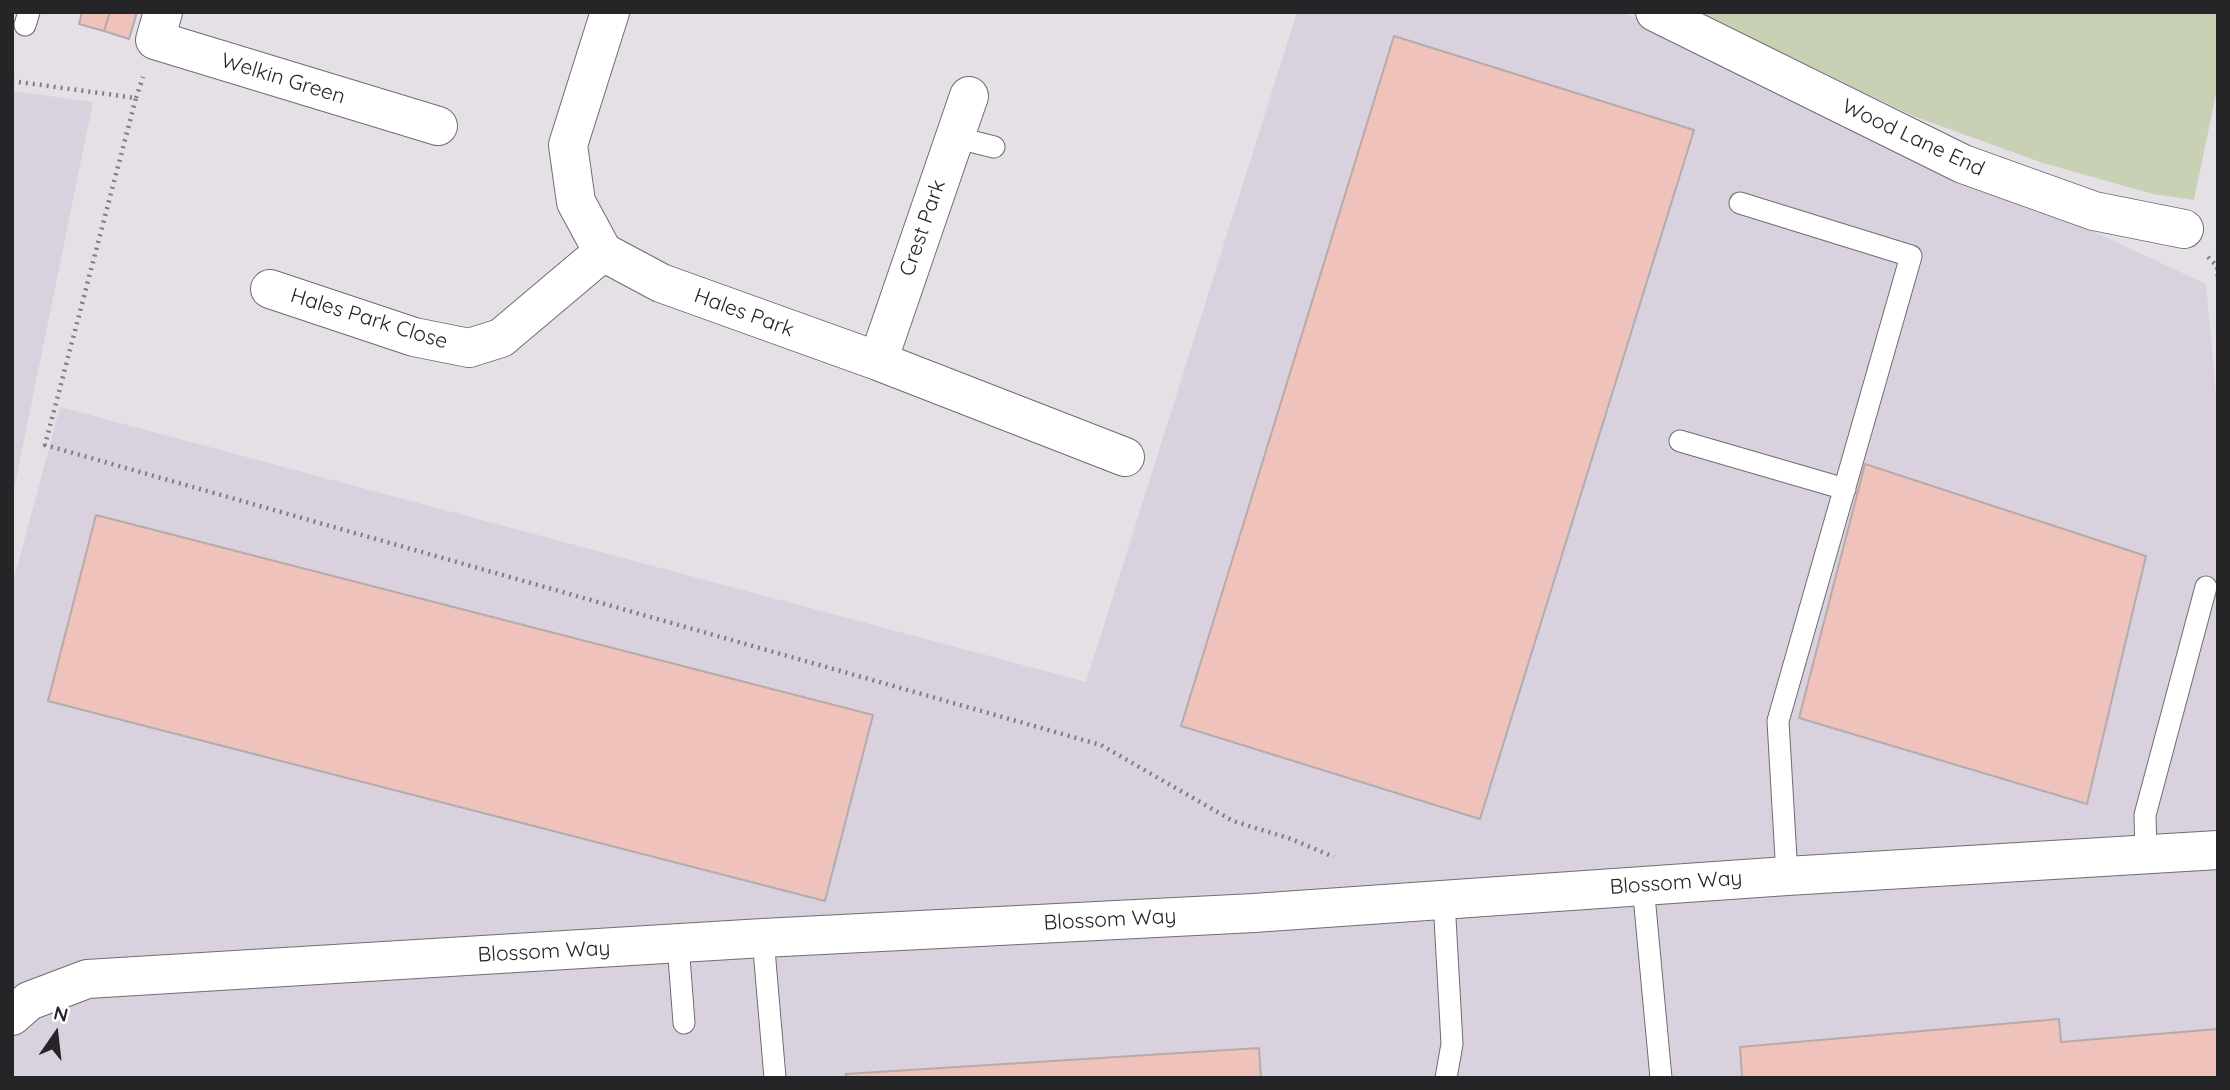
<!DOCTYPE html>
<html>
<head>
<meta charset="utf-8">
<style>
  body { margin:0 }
  #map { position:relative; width:2230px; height:1090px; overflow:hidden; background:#e4e0e6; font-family:Quicksand,sans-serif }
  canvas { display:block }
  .frame { position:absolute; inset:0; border:14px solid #252426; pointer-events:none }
  .north { position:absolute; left:21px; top:999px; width:70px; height:70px; -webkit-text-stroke:5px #fff; paint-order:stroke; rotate:14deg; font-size:19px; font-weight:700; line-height:28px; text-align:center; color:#252426 }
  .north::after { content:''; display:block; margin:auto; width:24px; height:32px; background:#252426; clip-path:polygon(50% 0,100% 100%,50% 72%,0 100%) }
</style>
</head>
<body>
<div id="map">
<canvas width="2230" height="1090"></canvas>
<div class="frame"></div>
<div class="north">N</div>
</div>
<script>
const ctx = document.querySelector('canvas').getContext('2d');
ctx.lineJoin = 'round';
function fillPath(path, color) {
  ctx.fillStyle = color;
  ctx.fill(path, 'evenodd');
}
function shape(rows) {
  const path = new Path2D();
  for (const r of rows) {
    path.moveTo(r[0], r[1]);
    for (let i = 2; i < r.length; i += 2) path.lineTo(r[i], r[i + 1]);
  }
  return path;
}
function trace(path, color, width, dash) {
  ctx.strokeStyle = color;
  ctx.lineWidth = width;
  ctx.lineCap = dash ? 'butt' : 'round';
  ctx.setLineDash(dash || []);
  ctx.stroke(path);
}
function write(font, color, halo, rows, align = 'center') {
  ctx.font = font + ' Quicksand,sans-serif';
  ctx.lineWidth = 6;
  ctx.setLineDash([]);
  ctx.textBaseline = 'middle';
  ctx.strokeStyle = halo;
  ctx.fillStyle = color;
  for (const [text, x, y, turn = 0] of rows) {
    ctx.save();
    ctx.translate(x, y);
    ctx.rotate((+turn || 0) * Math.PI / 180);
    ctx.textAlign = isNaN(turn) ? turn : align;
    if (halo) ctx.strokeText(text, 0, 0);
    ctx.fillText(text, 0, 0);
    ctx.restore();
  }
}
const built = shape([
  [1297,12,1623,12,2206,284,2218,418,2218,1078,12,1078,12,586,60,407,1086,682],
  [12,91,93,102,12,499]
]);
const green = shape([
  [1698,12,2218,12,2218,84,2194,200,2153,194,2043,163,1913,116]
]);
const building = shape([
  [82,12,110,12,104,31,79,24,82,12],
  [110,12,137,12,129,39,104,31,110,12],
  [1394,36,1694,130,1480,819,1181,726,1394,36],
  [1865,464,2146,556,2087,804,1799,718,1865,464],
  [96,515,873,715,825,901,48,701,96,515],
  [2059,1019,2061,1042,2218,1029,2218,1078,1742,1078,1740,1047,2059,1019],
  [1259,1048,1261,1078,846,1078,846,1074,1259,1048]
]);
const path = shape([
  [12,81,136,98,45,445,1101,745,1233,821,1291,839,1334,857],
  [136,98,143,77],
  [2208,257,2217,266,2218,281]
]);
const service = shape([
  [25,25,29,12],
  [954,137,994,147],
  [1740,203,1911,256,1778,721,1787,876],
  [1680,441,1845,489],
  [2146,856,2145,815,2206,587],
  [1643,885,1661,1078],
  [1444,900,1452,1044,1446,1078],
  [763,938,775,1078],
  [678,944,684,1023]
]);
const minor = shape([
  [163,12,155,40,438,126],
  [610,12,568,145,576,202,603,252,661,283,878,361,1125,457],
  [1655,12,1963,164,2094,211,2184,229],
  [270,289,414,337,469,348,501,338,603,252],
  [878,361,969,96],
  [12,1016,29,1001,87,979,763,938,1254,913,1787,876,2218,850]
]);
const streetNames = [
  ["Welkin Green",283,79,17],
  ["Wood Lane End",1913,138,25],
  ["Crest Park",923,228,-71],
  ["Hales Park",744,313,20],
  ["Hales Park Close",369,319,17],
  ["Blossom Way",1676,883,-4],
  ["Blossom Way",1110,920,-3],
  ["Blossom Way",544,952,-3]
];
fillPath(built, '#d9d2de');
fillPath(green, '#c8d1b3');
fillPath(building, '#efc2bb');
trace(building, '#b3acab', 2);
trace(service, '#6f6c71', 23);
trace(minor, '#6f6c71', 40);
trace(path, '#7f7d81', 4.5, [2, 5]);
trace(service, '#fff', 21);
trace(minor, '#fff', 38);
write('21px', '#252426', '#fff', streetNames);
</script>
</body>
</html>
